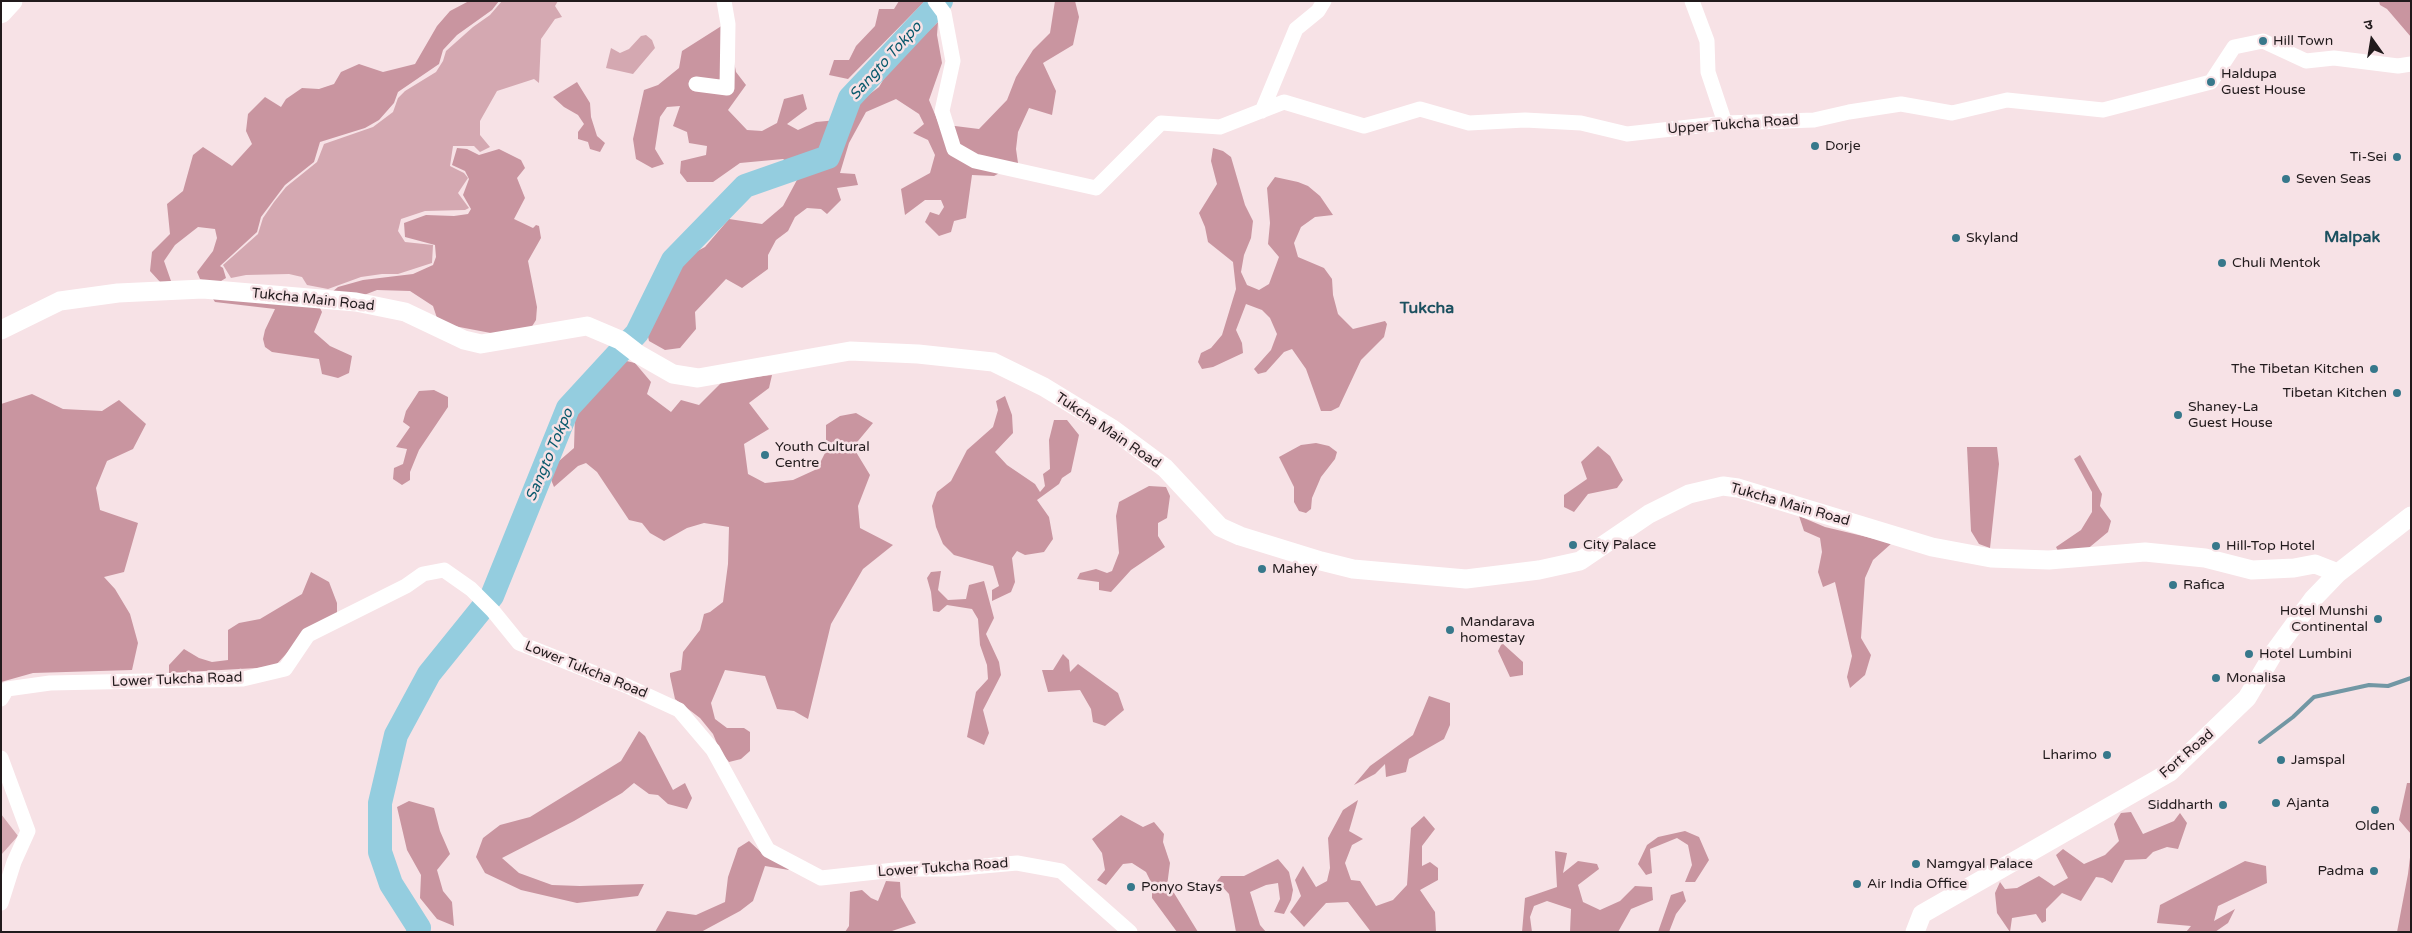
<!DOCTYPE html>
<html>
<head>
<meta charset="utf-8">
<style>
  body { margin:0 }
  #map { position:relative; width:2412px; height:933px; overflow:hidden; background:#f7e2e6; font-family:"Varela Round","Noto Sans Devanagari",sans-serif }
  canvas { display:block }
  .frame { position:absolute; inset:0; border:2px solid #211a1c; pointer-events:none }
  .north { position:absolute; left:2347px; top:15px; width:50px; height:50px; -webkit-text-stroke:4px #f7e2e6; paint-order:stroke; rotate:347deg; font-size:14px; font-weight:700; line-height:20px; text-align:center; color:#211a1c }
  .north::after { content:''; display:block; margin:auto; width:18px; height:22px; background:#211a1c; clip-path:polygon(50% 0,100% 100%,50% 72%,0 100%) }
</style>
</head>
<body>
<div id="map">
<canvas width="2412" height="933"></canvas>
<div class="frame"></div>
<div class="north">उ</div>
</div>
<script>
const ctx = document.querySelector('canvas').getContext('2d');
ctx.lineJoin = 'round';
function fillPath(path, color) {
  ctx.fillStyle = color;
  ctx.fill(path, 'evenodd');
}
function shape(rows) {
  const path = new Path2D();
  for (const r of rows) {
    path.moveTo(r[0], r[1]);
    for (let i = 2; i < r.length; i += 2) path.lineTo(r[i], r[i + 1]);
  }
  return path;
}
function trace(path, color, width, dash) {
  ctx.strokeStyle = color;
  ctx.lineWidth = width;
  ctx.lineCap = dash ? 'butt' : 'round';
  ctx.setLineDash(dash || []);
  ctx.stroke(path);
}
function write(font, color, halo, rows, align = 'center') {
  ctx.font = font + ' "Varela Round",sans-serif';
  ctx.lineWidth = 5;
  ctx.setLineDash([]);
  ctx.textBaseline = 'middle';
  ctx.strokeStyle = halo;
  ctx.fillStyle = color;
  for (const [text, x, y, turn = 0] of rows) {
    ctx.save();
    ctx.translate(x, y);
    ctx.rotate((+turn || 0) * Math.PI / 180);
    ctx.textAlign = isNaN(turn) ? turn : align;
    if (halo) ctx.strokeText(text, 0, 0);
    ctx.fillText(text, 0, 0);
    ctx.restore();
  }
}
const green = shape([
  [502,1,558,1,555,6,562,17,555,19,541,39,539,83,534,79,497,91,480,121,480,135,490,147,480,152,474,146,453,146,450,166,464,173,468,178,458,193,469,208,465,210,425,211,401,219,398,231,405,242,433,245,432,263,398,274,382,274,361,277,328,289,307,285,302,277,289,274,246,275,231,278,223,265,258,234,263,218,274,202,286,187,317,162,324,144,373,127,393,112,398,98,405,91,436,72,443,61,446,51,473,27,490,15],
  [646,35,652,40,655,48,633,74,606,68,611,48,620,53,629,49,641,36],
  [1,814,18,836,1,855]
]);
const forest = shape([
  [469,1,499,1,492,10,457,35,443,50,439,64,398,92,394,103,379,120,365,128,320,142,314,162,285,185,261,217,257,232,220,266,223,268,226,278,216,284,200,279,197,272,213,251,217,238,215,229,198,227,175,245,164,261,171,281,161,283,150,271,152,252,170,234,167,204,183,191,193,155,203,147,232,166,252,144,246,131,248,114,265,97,281,107,286,99,302,88,319,89,334,84,341,72,359,64,383,72,415,64,437,26,450,11],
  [899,1,925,1,848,79,829,75,834,60,849,60,856,46,875,26,879,9,894,9],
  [1055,1,1075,1,1079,17,1073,45,1043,63,1056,91,1052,115,1029,108,1018,132,1016,149,1018,163,994,176,972,175,966,218,954,221,951,232,939,236,925,222,930,212,939,215,944,207,941,200,925,200,905,215,901,189,930,173,935,155,928,140,913,133,924,124,919,114,896,99,866,112,849,143,840,173,855,174,858,185,837,188,841,200,827,214,821,209,807,208,795,217,788,231,776,240,768,255,768,269,742,288,726,279,695,312,696,329,680,348,665,350,649,341,646,328,665,289,686,257,705,247,729,219,762,224,783,206,798,178,790,164,783,159,740,163,713,182,687,182,680,173,681,161,706,155,707,146,689,143,687,132,673,126,680,106,667,107,660,117,655,149,664,164,652,168,636,159,633,139,644,90,658,85,679,68,682,51,723,25,729,36,736,72,746,85,728,110,747,130,762,131,777,123,784,99,803,94,807,109,787,124,798,130,816,122,848,119,858,103,879,87,889,70,905,53,938,22,937,35,942,63,929,100,939,124,979,129,1007,100,1016,77,1033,50,1050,33],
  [2379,1,2411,1,2411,37,2387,9,2380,5],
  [577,82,590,103,591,117,597,136,605,143,600,152,590,149,588,142,578,139,578,132,584,124,578,115,564,107,553,97],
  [457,148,467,149,479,155,499,149,521,160,525,168,517,178,525,198,514,219,533,228,536,225,539,226,541,238,528,261,537,307,536,320,531,328,496,334,454,326,437,318,433,306,410,291,377,290,359,297,332,292,338,287,363,280,413,274,433,265,436,257,435,245,405,237,404,223,426,215,454,216,468,214,471,209,463,195,469,179,465,171,452,165],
  [1213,148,1223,151,1231,157,1245,205,1253,221,1251,238,1244,255,1241,272,1247,285,1259,290,1269,284,1279,257,1268,244,1270,223,1267,188,1275,177,1298,182,1308,186,1320,196,1333,215,1315,217,1301,227,1294,243,1298,257,1324,268,1332,279,1333,295,1338,314,1353,329,1385,321,1387,324,1384,337,1361,360,1339,407,1331,411,1321,411,1306,369,1292,349,1284,352,1266,372,1258,374,1254,369,1271,350,1277,334,1270,318,1262,310,1246,304,1236,330,1242,343,1243,353,1213,367,1202,369,1198,362,1201,353,1211,348,1222,335,1236,289,1233,262,1208,242,1205,227,1199,213,1217,184,1211,161],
  [211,296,317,302,322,312,314,332,330,346,352,356,349,373,338,378,322,374,319,359,272,352,265,347,263,339,265,330,275,309,215,302],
  [618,359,635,363,651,382,647,394,671,412,681,400,699,405,723,381,772,375,769,388,749,403,769,429,744,444,748,474,765,483,793,480,817,469,826,451,826,425,840,416,856,413,873,423,853,447,870,475,858,506,860,528,893,545,863,569,831,624,808,719,794,711,777,709,765,676,725,670,711,703,715,719,727,728,744,728,750,732,750,751,741,759,729,762,720,751,713,734,700,718,675,699,670,676,670,673,681,670,683,652,700,630,704,614,710,612,723,602,728,564,729,527,704,523,687,528,664,541,650,533,642,523,629,520,597,472,586,463,578,466,554,487,550,477,551,468,574,448,575,414,612,377],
  [434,390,448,397,448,407,419,450,410,472,410,480,402,485,393,479,394,468,403,464,407,449,396,447,410,427,403,422,406,411,419,391],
  [32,394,63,409,102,411,119,400,146,424,133,449,107,461,96,488,100,510,138,523,124,572,104,577,115,589,130,614,138,643,132,670,33,673,1,682,1,404],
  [1005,396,1012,415,1013,433,995,452,1007,465,1035,484,1040,492,1045,486,1043,474,1050,469,1049,440,1054,420,1067,420,1079,435,1071,472,1062,478,1059,484,1037,500,1049,517,1053,539,1044,552,1025,555,1017,551,1012,558,1015,582,1011,592,992,601,992,590,999,586,993,566,954,555,943,544,936,527,932,506,937,492,951,481,967,450,993,427,998,410,996,401],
  [1316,443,1329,446,1337,452,1335,459,1321,477,1312,498,1311,509,1306,513,1299,511,1294,502,1294,487,1279,457,1301,445],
  [1598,446,1610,456,1623,480,1617,488,1588,494,1574,512,1564,507,1564,495,1587,479,1581,462],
  [1967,447,1997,447,1999,464,1990,548,1979,544,1971,531],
  [2080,455,2102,494,2100,506,2111,521,2108,532,2085,551,2059,553,2056,547,2081,530,2092,512,2092,492,2074,459],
  [1149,486,1166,487,1170,496,1167,518,1158,523,1158,536,1165,547,1131,570,1111,592,1099,590,1099,582,1077,579,1080,573,1096,569,1107,573,1112,571,1119,553,1116,516,1119,502],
  [1799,516,1825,527,1892,543,1873,560,1865,578,1861,638,1871,655,1865,675,1850,688,1847,677,1852,656,1835,582,1823,587,1818,572,1822,552,1820,538,1804,531],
  [941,571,938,590,948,600,966,599,969,585,984,581,994,618,986,634,999,662,1001,675,983,710,989,733,984,745,967,737,976,692,988,679,987,665,980,645,978,619,972,609,947,605,939,612,933,611,931,592,927,578,931,572],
  [311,572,329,582,337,603,337,616,288,652,274,667,169,673,169,665,184,649,199,658,212,662,228,660,228,630,239,623,260,619,302,594],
  [1502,643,1523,662,1523,675,1510,677,1498,651],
  [1063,654,1069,660,1070,672,1078,664,1118,693,1124,710,1105,726,1093,722,1091,709,1080,690,1048,692,1042,670,1053,670],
  [1429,696,1450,703,1450,725,1444,739,1409,759,1406,772,1386,777,1385,764,1375,774,1354,785,1370,766,1413,735],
  [639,731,645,736,673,790,685,783,692,798,687,809,668,804,658,795,649,794,634,783,622,793,574,821,502,858,519,873,552,885,580,886,644,884,638,896,577,903,521,890,485,873,476,857,483,838,500,825,530,817,621,761],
  [2407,783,2411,783,2411,834,2399,820],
  [1358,800,1349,831,1363,839,1352,845,1345,863,1351,880,1360,881,1376,906,1393,900,1407,885,1411,828,1424,816,1435,829,1422,846,1422,866,1430,862,1438,868,1438,880,1420,890,1435,912,1436,932,1371,932,1348,902,1326,903,1304,927,1290,912,1301,896,1295,880,1303,866,1316,887,1327,881,1330,868,1328,838,1343,810],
  [409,801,434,808,440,831,450,854,437,870,443,891,452,902,454,926,437,919,420,898,421,875,407,850,397,807],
  [2131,812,2143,834,2174,821,2180,813,2187,823,2178,849,2167,847,2153,852,2146,859,2125,860,2112,883,2103,878,2096,877,2081,901,2062,893,2046,909,2046,921,2042,923,2036,914,2012,918,2010,932,1997,913,1995,893,2000,882,2005,889,2017,888,2039,876,2054,886,2068,878,2056,855,2063,849,2084,864,2105,855,2119,841,2114,824,2121,813],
  [1121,815,1143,827,1154,822,1164,834,1163,842,1170,863,1167,886,1174,893,1198,932,1177,932,1152,898,1152,884,1146,872,1132,863,1123,864,1106,885,1097,880,1105,870,1102,853,1092,839],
  [1685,831,1699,837,1709,860,1695,882,1685,882,1692,865,1688,845,1677,838,1650,849,1652,873,1646,875,1638,864,1647,845,1658,837],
  [749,841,764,855,785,863,789,870,765,866,753,901,740,911,701,932,655,932,667,911,696,915,725,902,728,877,738,848],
  [2411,849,2411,932,2397,932,2408,874],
  [1555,851,1567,853,1563,873,1578,861,1597,864,1599,869,1578,885,1583,902,1600,910,1620,901,1635,886,1652,887,1653,900,1631,909,1618,932,1570,932,1571,909,1547,901,1534,906,1530,917,1532,932,1522,932,1525,898,1557,887],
  [1278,859,1289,872,1293,890,1291,900,1284,914,1274,912,1280,899,1278,883,1266,885,1250,892,1260,925,1266,932,1236,932,1229,894,1217,881,1221,876,1244,876],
  [2245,861,2266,866,2267,883,2218,906,2214,921,2235,909,2228,923,2215,932,2186,932,2191,926,2157,923,2160,905],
  [886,881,900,882,901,897,916,923,889,932,845,932,849,926,850,892,862,890,871,898,878,901],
  [1683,891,1686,901,1676,914,1669,932,1658,932,1671,895]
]);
const stream = shape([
  [2260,742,2293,717,2314,697,2369,685,2388,686,2411,678]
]);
const river = shape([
  [418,932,419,928,391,884,380,852,380,803,396,735,429,674,492,596,568,408,637,333,673,260,745,186,828,157,850,98,941,1]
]);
const minor = shape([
  [935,1,944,13,953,61,942,111,954,149,975,161,1096,188,1161,123,1220,127,1284,102,1364,126,1420,109,1469,123,1525,120,1581,123,1627,134,1725,123,1814,120,1849,112,1901,104,1952,113,2007,100,2103,110,2211,82,2234,47,2263,41,2306,61,2334,58,2398,66,2411,64],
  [1692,1,1707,41,1708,72,1725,123],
  [696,84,727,88,728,24,724,1],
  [1262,111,1296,29,1318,11,1324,1],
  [1,699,7,689,50,683,243,679,285,669,308,635,406,586,423,574,444,570,471,589,493,611,519,643,627,686,679,710,713,750,768,850,821,878,904,869,950,869,1017,863,1061,871,1130,932],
  [1,758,28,831,14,862,1,903]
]);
const tertiary = shape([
  [1,330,60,301,118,293,203,289,356,302,405,312,464,340,481,344,587,326,620,340,638,354,673,374,698,378,850,351,918,354,993,362,1044,387,1111,428,1165,468,1220,527,1240,536,1321,561,1353,569,1466,579,1539,570,1580,561,1649,514,1689,494,1723,486,1738,488,1932,547,1991,558,2049,560,2145,552,2205,558,2252,570,2294,568,2315,564,2338,573],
  [1915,932,1922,914,2170,772,2247,698,2275,651,2313,599,2338,573,2411,516]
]);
const secondary = shape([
  [1,13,12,1]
]);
const markers = [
  [2263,41,5,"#37788b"],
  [2211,82,5,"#37788b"],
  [1815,146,5,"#37788b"],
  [2397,157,5,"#37788b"],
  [2286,179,5,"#37788b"],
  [1956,238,5,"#37788b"],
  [2222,263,5,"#37788b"],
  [2374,369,5,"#37788b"],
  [2397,393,5,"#37788b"],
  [2178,415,5,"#37788b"],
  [765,455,5,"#37788b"],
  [1573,545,5,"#37788b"],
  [2216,546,5,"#37788b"],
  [1262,569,5,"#37788b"],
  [2173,585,5,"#37788b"],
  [2378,619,5,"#37788b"],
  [1450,630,5,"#37788b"],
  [2249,654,5,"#37788b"],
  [2216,678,5,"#37788b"],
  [2107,755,5,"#37788b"],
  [2281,760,5,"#37788b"],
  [2276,803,5,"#37788b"],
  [2223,805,5,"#37788b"],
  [2375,810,5,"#37788b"],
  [1916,864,5,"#37788b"],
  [2374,871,5,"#37788b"],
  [1857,884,5,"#37788b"],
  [1131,887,5,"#37788b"]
];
const poiNames = [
  ["Hill Town",2273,41],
  ["Haldupa",2221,74],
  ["Guest House",2221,90],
  ["Dorje",1825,146],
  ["Ti-Sei",2387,157,"right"],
  ["Seven Seas",2296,179],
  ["Skyland",1966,238],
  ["Chuli Mentok",2232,263],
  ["The Tibetan Kitchen",2364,369,"right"],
  ["Tibetan Kitchen",2387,393,"right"],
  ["Shaney-La",2188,407],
  ["Guest House",2188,423],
  ["Youth Cultural",775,447],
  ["Centre",775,463],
  ["City Palace",1583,545],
  ["Hill-Top Hotel",2226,546],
  ["Mahey",1272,569],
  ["Rafica",2183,585],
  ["Hotel Munshi",2368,611,"right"],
  ["Continental",2368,627,"right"],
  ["Mandarava",1460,622],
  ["homestay",1460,638],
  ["Hotel Lumbini",2259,654],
  ["Monalisa",2226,678],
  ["Lharimo",2097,755,"right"],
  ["Jamspal",2291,760],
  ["Ajanta",2286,803],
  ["Siddharth",2213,805,"right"],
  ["Olden",2375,826,"center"],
  ["Namgyal Palace",1926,864],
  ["Padma",2364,871,"right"],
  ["Air India Office",1867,884],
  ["Ponyo Stays",1141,887]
];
const streetNames = [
  ["Upper Tukcha Road",1733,125,-4],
  ["Tukcha Main Road",313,300,6],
  ["Tukcha Main Road",1108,431,34],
  ["Tukcha Main Road",1790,505,16],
  ["Lower Tukcha Road",586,670,22],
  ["Lower Tukcha Road",177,680,-2],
  ["Fort Road",2187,754,-41],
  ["Lower Tukcha Road",943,868,-4]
];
const waterNames = [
  ["Sangto Tokpo",886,61,-48],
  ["Sangto Tokpo",550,455,-67]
];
const quarterNames = [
  ["Malpak",2352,238],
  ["Tukcha",1427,309]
];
fillPath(green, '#d4a8b1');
fillPath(forest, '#c995a0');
trace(stream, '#7297a4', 4);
trace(river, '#94cddf', 24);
trace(minor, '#fff', 15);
trace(tertiary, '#fff', 19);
trace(secondary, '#fff', 21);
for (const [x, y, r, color] of markers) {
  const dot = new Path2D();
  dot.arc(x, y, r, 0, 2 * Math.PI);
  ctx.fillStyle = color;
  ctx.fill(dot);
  trace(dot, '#f7e2e6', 2);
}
write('14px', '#211a1c', '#f7e2e6', poiNames, 'left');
write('14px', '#211a1c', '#f7e2e6', streetNames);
write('italic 15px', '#09596c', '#f7e2e6', waterNames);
write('bold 16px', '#1b505f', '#f7e2e6', quarterNames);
</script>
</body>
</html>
